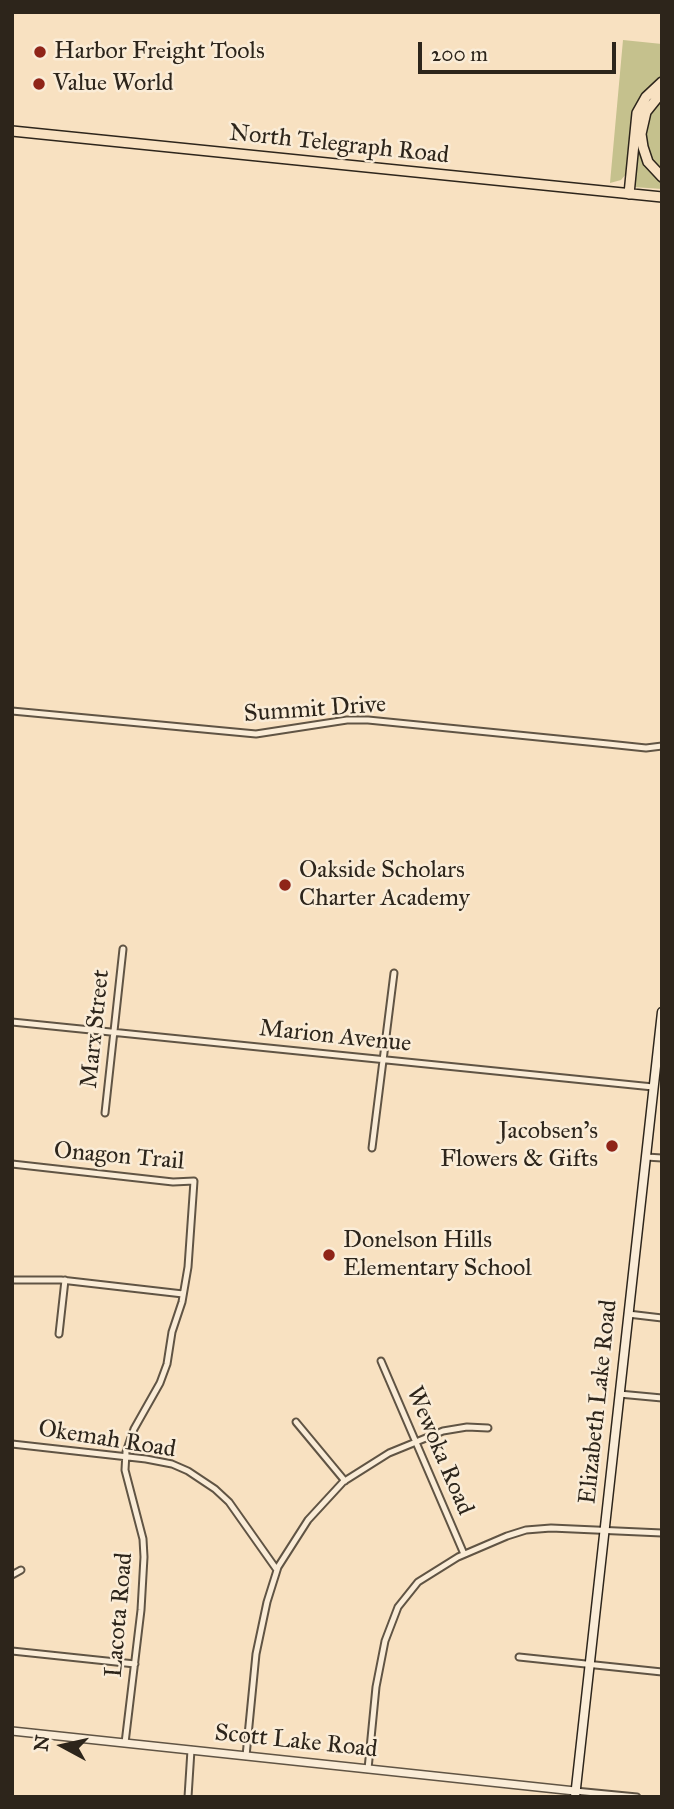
<!DOCTYPE html>
<html>
<head>
<meta charset="utf-8">
<style>
  body { margin:0 }
  #map { position:relative; width:674px; height:1809px; overflow:hidden; background:#f8e1c1; font-family:"IM FELL Great Primer",serif }
  canvas { display:block }
  .frame { position:absolute; inset:0; border:14px solid #2d251b; pointer-events:none }
  .north { position:absolute; left:28px; top:1711px; width:70px; height:70px; -webkit-text-stroke:5px #faecd7; paint-order:stroke; rotate:278deg; font-size:19px; font-weight:700; line-height:28px; text-align:center; color:#2d251b }
  .north::after { content:''; display:block; margin:auto; width:24px; height:32px; background:#2d251b; clip-path:polygon(50% 0,100% 100%,50% 72%,0 100%) }
  .scale { position:absolute; left:418px; top:42px; width:198px; height:32px; box-sizing:border-box; border:4px solid #2d251b; border-top:0; padding-left:9px; font-size:21px; line-height:24px; white-space:nowrap; color:#2d251b; -webkit-text-stroke:5px #faecd7; paint-order:stroke }
</style>
</head>
<body>
<div id="map">
<canvas width="674" height="1809"></canvas>
<div class="frame"></div>
<div class="north">N</div>
<div class="scale">200 m</div>
</div>
<script>
const ctx = document.querySelector('canvas').getContext('2d');
ctx.lineJoin = 'round';
function fillPath(path, color) {
  ctx.fillStyle = color;
  ctx.fill(path, 'evenodd');
}
function shape(rows) {
  const path = new Path2D();
  for (const r of rows) {
    path.moveTo(r[0], r[1]);
    for (let i = 2; i < r.length; i += 2) path.lineTo(r[i], r[i + 1]);
  }
  return path;
}
function trace(path, color, width, dash) {
  ctx.strokeStyle = color;
  ctx.lineWidth = width;
  ctx.lineCap = dash ? 'butt' : 'round';
  ctx.setLineDash(dash || []);
  ctx.stroke(path);
}
function write(font, color, halo, rows, align = 'center') {
  ctx.font = font + ' "IM FELL Great Primer",serif';
  ctx.lineWidth = 5;
  ctx.setLineDash([]);
  ctx.textBaseline = 'middle';
  ctx.strokeStyle = halo;
  ctx.fillStyle = color;
  for (const [text, x, y, turn = 0] of rows) {
    ctx.save();
    ctx.translate(x, y);
    ctx.rotate((+turn || 0) * Math.PI / 180);
    ctx.textAlign = isNaN(turn) ? turn : align;
    if (halo) ctx.strokeText(text, 0, 0);
    ctx.fillText(text, 0, 0);
    ctx.restore();
  }
}
const green = shape([
  [623,40,662,44,662,80,647,92,627,173,621,180,610,183],
  [662,86,644,110,646,164,662,182,662,189,634,187,637,123,646,102],
  [662,96,662,174,650,160,644,133,649,113]
]);
const minor = shape([
  [12,711,256,734,347,720,368,720,608,744,646,748,662,746],
  [12,1022,653,1087],
  [105,1113,123,949],
  [372,1148,394,973],
  [646,1157,662,1158],
  [12,1164,173,1182,194,1181,188,1267,182,1302,172,1332,167,1364,160,1383,134,1429,126,1452,125,1470,143,1539,144,1557,141,1610,125,1743],
  [12,1280,61,1280,183,1294],
  [628,1314,662,1318],
  [59,1334,65,1280],
  [381,1361,464,1554],
  [619,1394,662,1398],
  [296,1422,345,1481],
  [12,1444,146,1459,172,1464,188,1471,215,1489,229,1502,277,1570],
  [12,1575,21,1570],
  [12,1651,135,1664],
  [519,1657,662,1672],
  [246,1756,256,1654,267,1602,278,1567,308,1520,343,1482,389,1453,443,1431,467,1427,488,1428],
  [368,1769,376,1687,385,1641,398,1607,418,1582,458,1557,507,1536,526,1530,551,1528,662,1533],
  [575,1791,637,1797],
  [188,1797,191,1750]
]);
const tertiary = shape([
  [12,1731,575,1791]
]);
const secondary = shape([
  [575,1797,662,1012]
]);
const primary = shape([
  [662,92,646,112,641,134,643,147,648,162,662,177],
  [12,131,662,197],
  [629,194,637,113,646,97,662,82]
]);
const markers = [
  [40,52,7,"#8f2418"],
  [39,84,7,"#8f2418"],
  [285,885,7,"#8f2418"],
  [612,1146,7,"#8f2418"],
  [329,1255,7,"#8f2418"]
];
const poiNames = [
  ["Harbor Freight Tools",54,52],
  ["Value World",53,84],
  ["Oakside Scholars",299,871],
  ["Charter Academy",299,899],
  ["Jacobsen's",598,1132,"right"],
  ["Flowers & Gifts",598,1160,"right"],
  ["Donelson Hills",343,1241],
  ["Elementary School",343,1269]
];
const streetNames = [
  ["North Telegraph Road",339,145,6],
  ["Summit Drive",315,710,-4],
  ["Marx Street",96,1029,-84],
  ["Marion Avenue",335,1037,6],
  ["Onagon Trail",119,1157,5],
  ["Elizabeth Lake Road",599,1402,-84],
  ["Okemah Road",107,1440,9],
  ["Wewoka Road",439,1451,67],
  ["Lacota Road",120,1615,-85],
  ["Scott Lake Road",296,1742,6]
];
fillPath(green, '#c5c18d');
trace(minor, '#605444', 9);
trace(tertiary, '#605444', 10);
trace(secondary, '#2d251b', 11);
trace(primary, '#2d251b', 12);
trace(minor, '#faecd7', 5);
trace(tertiary, '#faecd7', 7);
trace(secondary, '#faecd7', 8);
trace(primary, '#f8e1c1', 9);
for (const [x, y, r, color] of markers) {
  const dot = new Path2D();
  dot.arc(x, y, r, 0, 2 * Math.PI);
  ctx.fillStyle = color;
  ctx.fill(dot);
  trace(dot, '#faecd7', 2.5);
}
write('24px', '#2d251b', '#faecd7', poiNames, 'left');
write('24px', '#2d251b', '#faecd7', streetNames);
</script>
</body>
</html>
